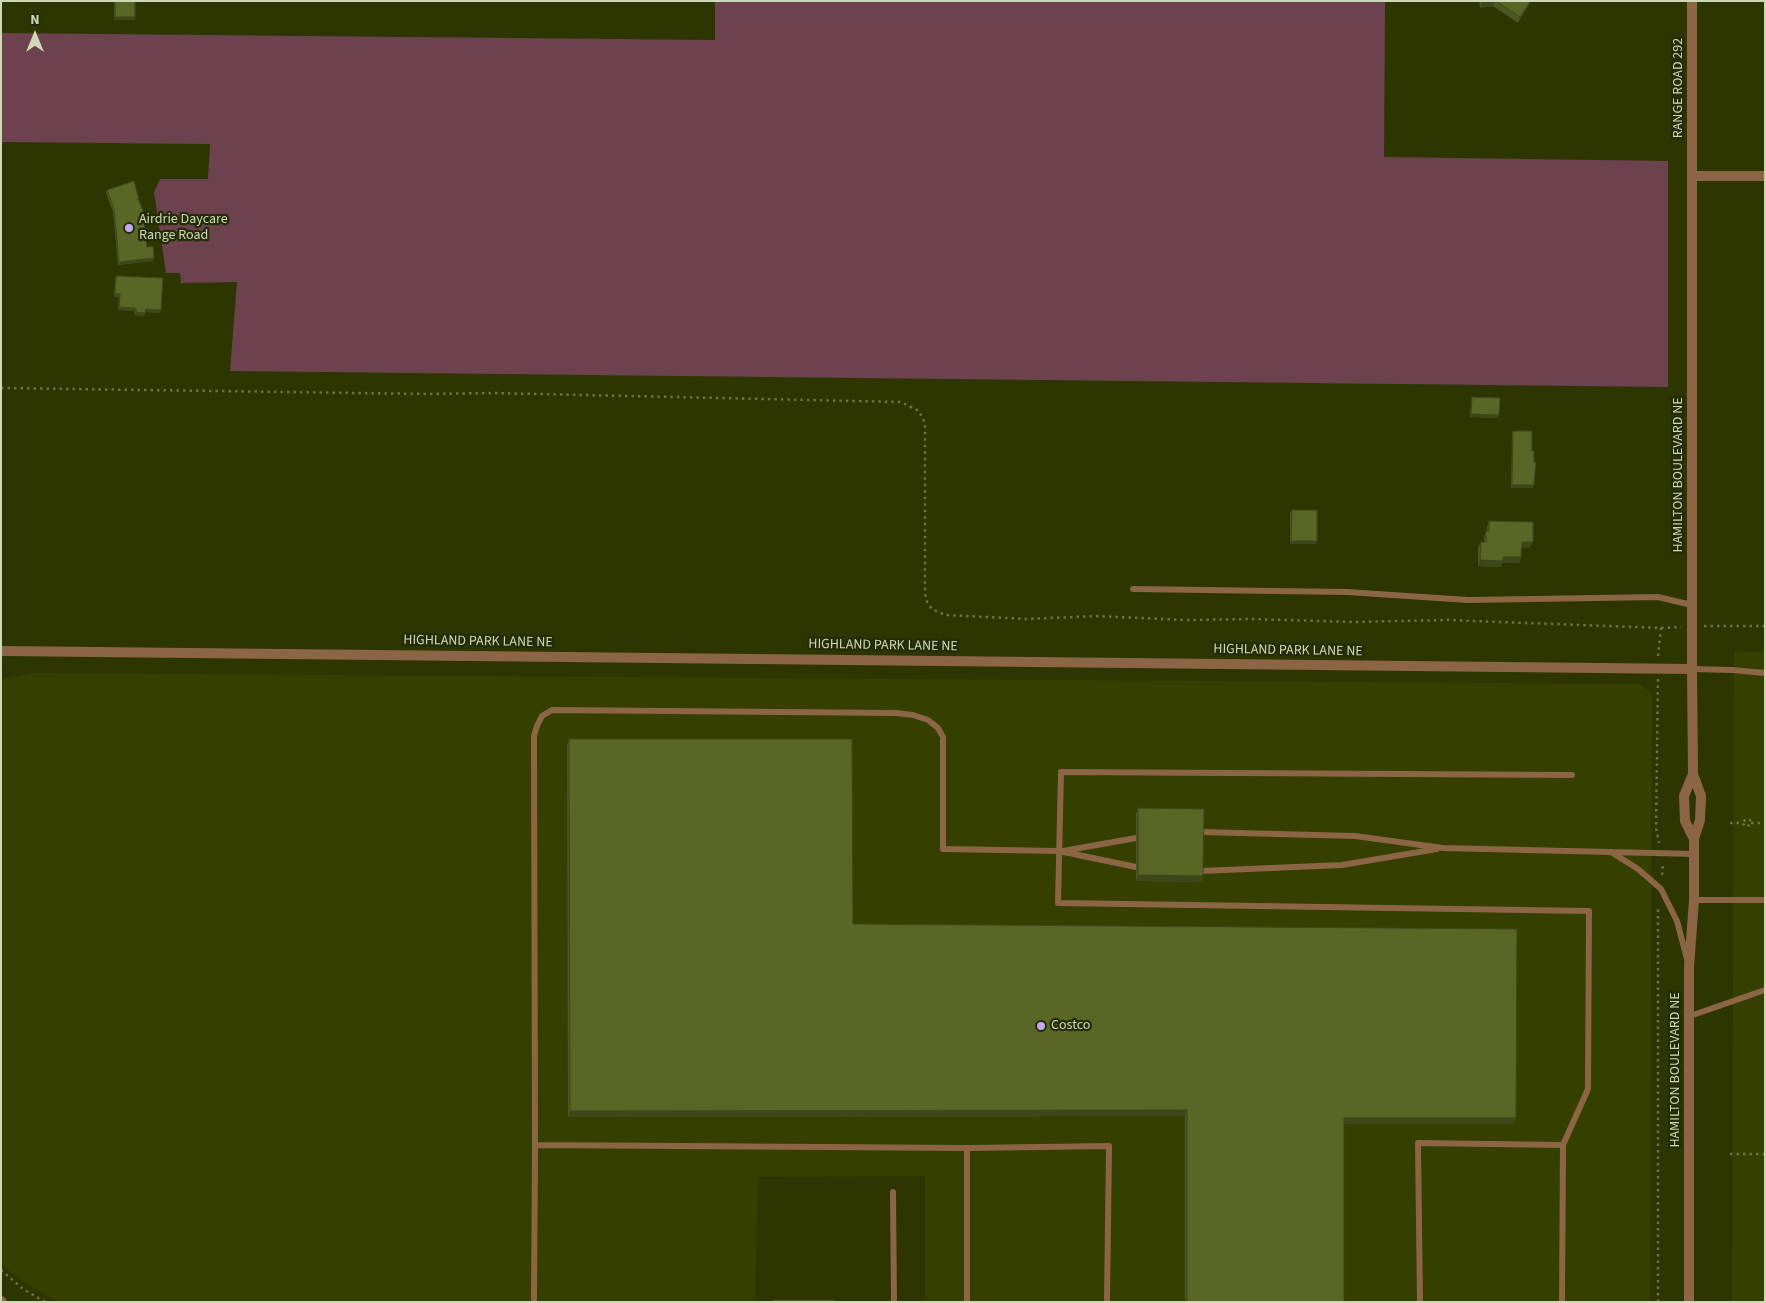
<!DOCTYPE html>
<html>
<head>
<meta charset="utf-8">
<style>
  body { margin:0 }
  #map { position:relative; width:1766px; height:1303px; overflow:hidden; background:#2d3600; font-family:"Source Sans 3",sans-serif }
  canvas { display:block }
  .frame { position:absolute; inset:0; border:2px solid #cfd8b6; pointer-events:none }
  .north { position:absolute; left:10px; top:10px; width:50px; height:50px; -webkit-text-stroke:4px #242b07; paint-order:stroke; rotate:0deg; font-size:14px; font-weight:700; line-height:20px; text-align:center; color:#cfd8b6 }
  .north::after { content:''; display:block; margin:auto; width:18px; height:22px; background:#cfd8b6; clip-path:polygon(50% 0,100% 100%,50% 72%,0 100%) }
</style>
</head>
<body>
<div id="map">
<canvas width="1766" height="1303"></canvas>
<div class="frame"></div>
<div class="north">N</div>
</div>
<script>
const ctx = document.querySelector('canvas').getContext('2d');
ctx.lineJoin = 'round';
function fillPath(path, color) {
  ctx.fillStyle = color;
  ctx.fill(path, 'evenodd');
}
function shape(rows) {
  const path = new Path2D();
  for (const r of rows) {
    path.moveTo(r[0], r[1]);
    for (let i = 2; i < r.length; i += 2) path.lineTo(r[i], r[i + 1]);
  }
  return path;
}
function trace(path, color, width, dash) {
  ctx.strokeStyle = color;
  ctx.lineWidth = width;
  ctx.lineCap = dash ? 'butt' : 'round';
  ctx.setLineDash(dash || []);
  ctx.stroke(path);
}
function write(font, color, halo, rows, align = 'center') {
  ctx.font = font + ' "Source Sans 3",sans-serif';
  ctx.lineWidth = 4.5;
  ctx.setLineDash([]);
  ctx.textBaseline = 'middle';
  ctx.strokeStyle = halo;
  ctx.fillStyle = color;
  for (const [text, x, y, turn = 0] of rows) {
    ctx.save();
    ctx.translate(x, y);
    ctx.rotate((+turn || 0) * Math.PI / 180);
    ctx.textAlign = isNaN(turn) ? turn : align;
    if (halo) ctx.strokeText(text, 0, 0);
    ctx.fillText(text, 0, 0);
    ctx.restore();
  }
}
const built = shape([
  [1734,651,1765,652,1765,1302,1732,1302],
  [34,673,1640,684,1652,695,1650,1302,925,1302,925,1176,758,1177,755,1302,59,1302,30,1286,10,1272,1,1263,1,680]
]);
const green = shape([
  [715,1,1385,1,1384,157,1668,161,1668,387,230,371,237,282,181,283,180,273,166,273,154,192,160,179,208,179,210,144,1,142,1,33,715,40]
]);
const path = shape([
  [1,388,429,394,492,393,901,402,919,411,925,423,925,594,927,602,932,609,945,615,1027,619,1096,616,1186,620,1252,619,1353,622,1448,620,1661,628,1681,627],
  [1704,626,1765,626],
  [1658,656,1661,628],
  [1658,679,1656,828,1659,843],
  [1730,823,1742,823,1746,827,1751,824,1750,820,1746,819,1742,823],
  [1751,823,1765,823],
  [1662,875,1663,863],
  [1730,1154,1765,1154],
  [1,1270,23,1289,45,1302],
  [1658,1302,1658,908]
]);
const service = shape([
  [1133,589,1347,592,1468,600,1658,597,1692,605],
  [1692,669,1732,670,1765,673],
  [1201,832,1355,836,1443,848,1694,854],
  [1063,851,1136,838],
  [1611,852,1638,869,1661,889,1677,921,1687,959],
  [1201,871,1342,865,1437,849],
  [1694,900,1765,900],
  [1690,1016,1765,990],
  [967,1148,1109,1146,1107,1302],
  [893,1192,894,1302],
  [534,1302,535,1145],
  [967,1302,967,1148,535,1145,534,736,537,726,542,716,552,710,896,713,913,715,928,720,938,728,943,737,943,849,1059,851,1136,867],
  [1420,1302,1418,1143,1563,1145,1588,1089,1589,911,1058,903,1061,772,1572,775],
  [1562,1302,1563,1145]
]);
const minor = shape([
  [1692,176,1765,176],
  [1,651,1692,669,1692,1],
  [1,1301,2,1302]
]);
const tertiary = shape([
  [1693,774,1684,796,1685,821,1694,839],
  [1689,1302,1689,967,1694,900,1694,839,1700,820,1701,796,1693,774,1692,669]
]);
const wall = shape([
  [114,1,135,1,135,17,134,20,114,20],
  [1479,1,1529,1,1530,2,1527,8,1518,23,1493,6,1480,8],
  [107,190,139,199,147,247,154,258,153,261,118,265,113,212,106,193],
  [116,276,160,313,146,312,144,316,134,315,135,311,118,310,119,297,114,297,115,279],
  [1472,397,1498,418,1470,417,1471,400],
  [1513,431,1532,451,1533,488,1511,488,1512,434],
  [1292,510,1316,544,1290,544,1290,513],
  [1489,521,1530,548,1521,548,1521,557,1519,563,1502,563,1501,567,1478,566,1478,548,1481,542,1484,542,1484,537,1486,531,1487,531,1487,527],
  [569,739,853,924,1514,1124,1344,1124,1344,1302,1185,1302,1185,1116,568,1117,567,745],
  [1138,808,1203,876,1201,882,1136,881,1136,814]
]);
const shadedWall = shape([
  [1488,1,1494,1,1493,6,1480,8,1482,2],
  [1530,2,1527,8,1518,23,1520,17],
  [115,17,135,17,134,20,114,20],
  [154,258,153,261,118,265,119,262],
  [115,294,120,294,119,297,114,297],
  [119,307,136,308,135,311,118,310],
  [146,309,161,310,160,313,145,312],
  [136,312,145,313,144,316,134,315],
  [1471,414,1499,415,1498,418,1470,417],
  [1512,485,1534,485,1533,488,1511,488],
  [1291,541,1317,541,1316,544,1290,544],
  [1522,542,1533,542,1530,548,1519,548],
  [1503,557,1521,557,1519,563,1502,563,1501,567,1478,566,1480,560],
  [1138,875,1203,876,1201,882,1136,881],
  [1187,1110,1185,1116,568,1117,570,1111],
  [1344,1118,1516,1118,1514,1124,1342,1124]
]);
const building = shape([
  [115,1,135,1,135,17,115,17,115,1],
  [1496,1,1529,1,1530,2,1520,17,1496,1],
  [134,181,139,199,137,200,139,201,143,210,147,247,153,246,154,258,119,262,114,209,107,190,134,181],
  [116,276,163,278,161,310,146,309,145,313,136,312,136,308,119,307,120,294,115,294,116,276],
  [1472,397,1500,398,1499,415,1471,414,1472,397],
  [1513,431,1532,431,1532,451,1534,451,1534,462,1536,462,1534,485,1512,485,1513,431],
  [1292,510,1317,510,1317,541,1291,541,1292,510],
  [1489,521,1533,522,1533,542,1522,542,1521,557,1503,557,1503,561,1480,560,1481,542,1486,542,1486,531,1489,531,1489,521],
  [569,739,852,739,853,924,1517,929,1516,1118,1344,1118,1344,1302,1187,1302,1187,1110,570,1111,569,739],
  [1138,808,1204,809,1203,876,1138,875,1138,808],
  [773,1300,834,1300,834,1302,773,1302,773,1300]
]);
const markers = [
  [129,228,5,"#c2a8f3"],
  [1041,1026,5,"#c2a8f3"]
];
const streetNames = [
  ["RANGE ROAD 292",1679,88,-90],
  ["HAMILTON BOULEVARD NE",1679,475,-90],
  ["HIGHLAND PARK LANE NE",478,642,1],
  ["HIGHLAND PARK LANE NE",883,646,1],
  ["HIGHLAND PARK LANE NE",1288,651,1],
  ["HAMILTON BOULEVARD NE",1676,1070,-90]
];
const poiNames = [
  ["Airdrie Daycare",139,220],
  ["Range Road",139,236],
  ["Costco",1051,1026]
];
fillPath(built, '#343f00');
fillPath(green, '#6c424f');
trace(path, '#6a7344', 2.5, [2.5, 4]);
trace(service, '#8c6545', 6);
trace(minor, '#8c6545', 10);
trace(tertiary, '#8c6545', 10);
fillPath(wall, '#4d5820');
fillPath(shadedWall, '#3e471a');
fillPath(building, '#596625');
trace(building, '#3e471a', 1);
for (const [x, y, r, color] of markers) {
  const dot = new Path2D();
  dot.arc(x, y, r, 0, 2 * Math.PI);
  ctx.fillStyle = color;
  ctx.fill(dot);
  trace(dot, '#242b07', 2);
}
write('14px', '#cfd8b6', '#242b07', streetNames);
write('14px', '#cfd8b6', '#242b07', poiNames, 'left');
</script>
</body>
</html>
